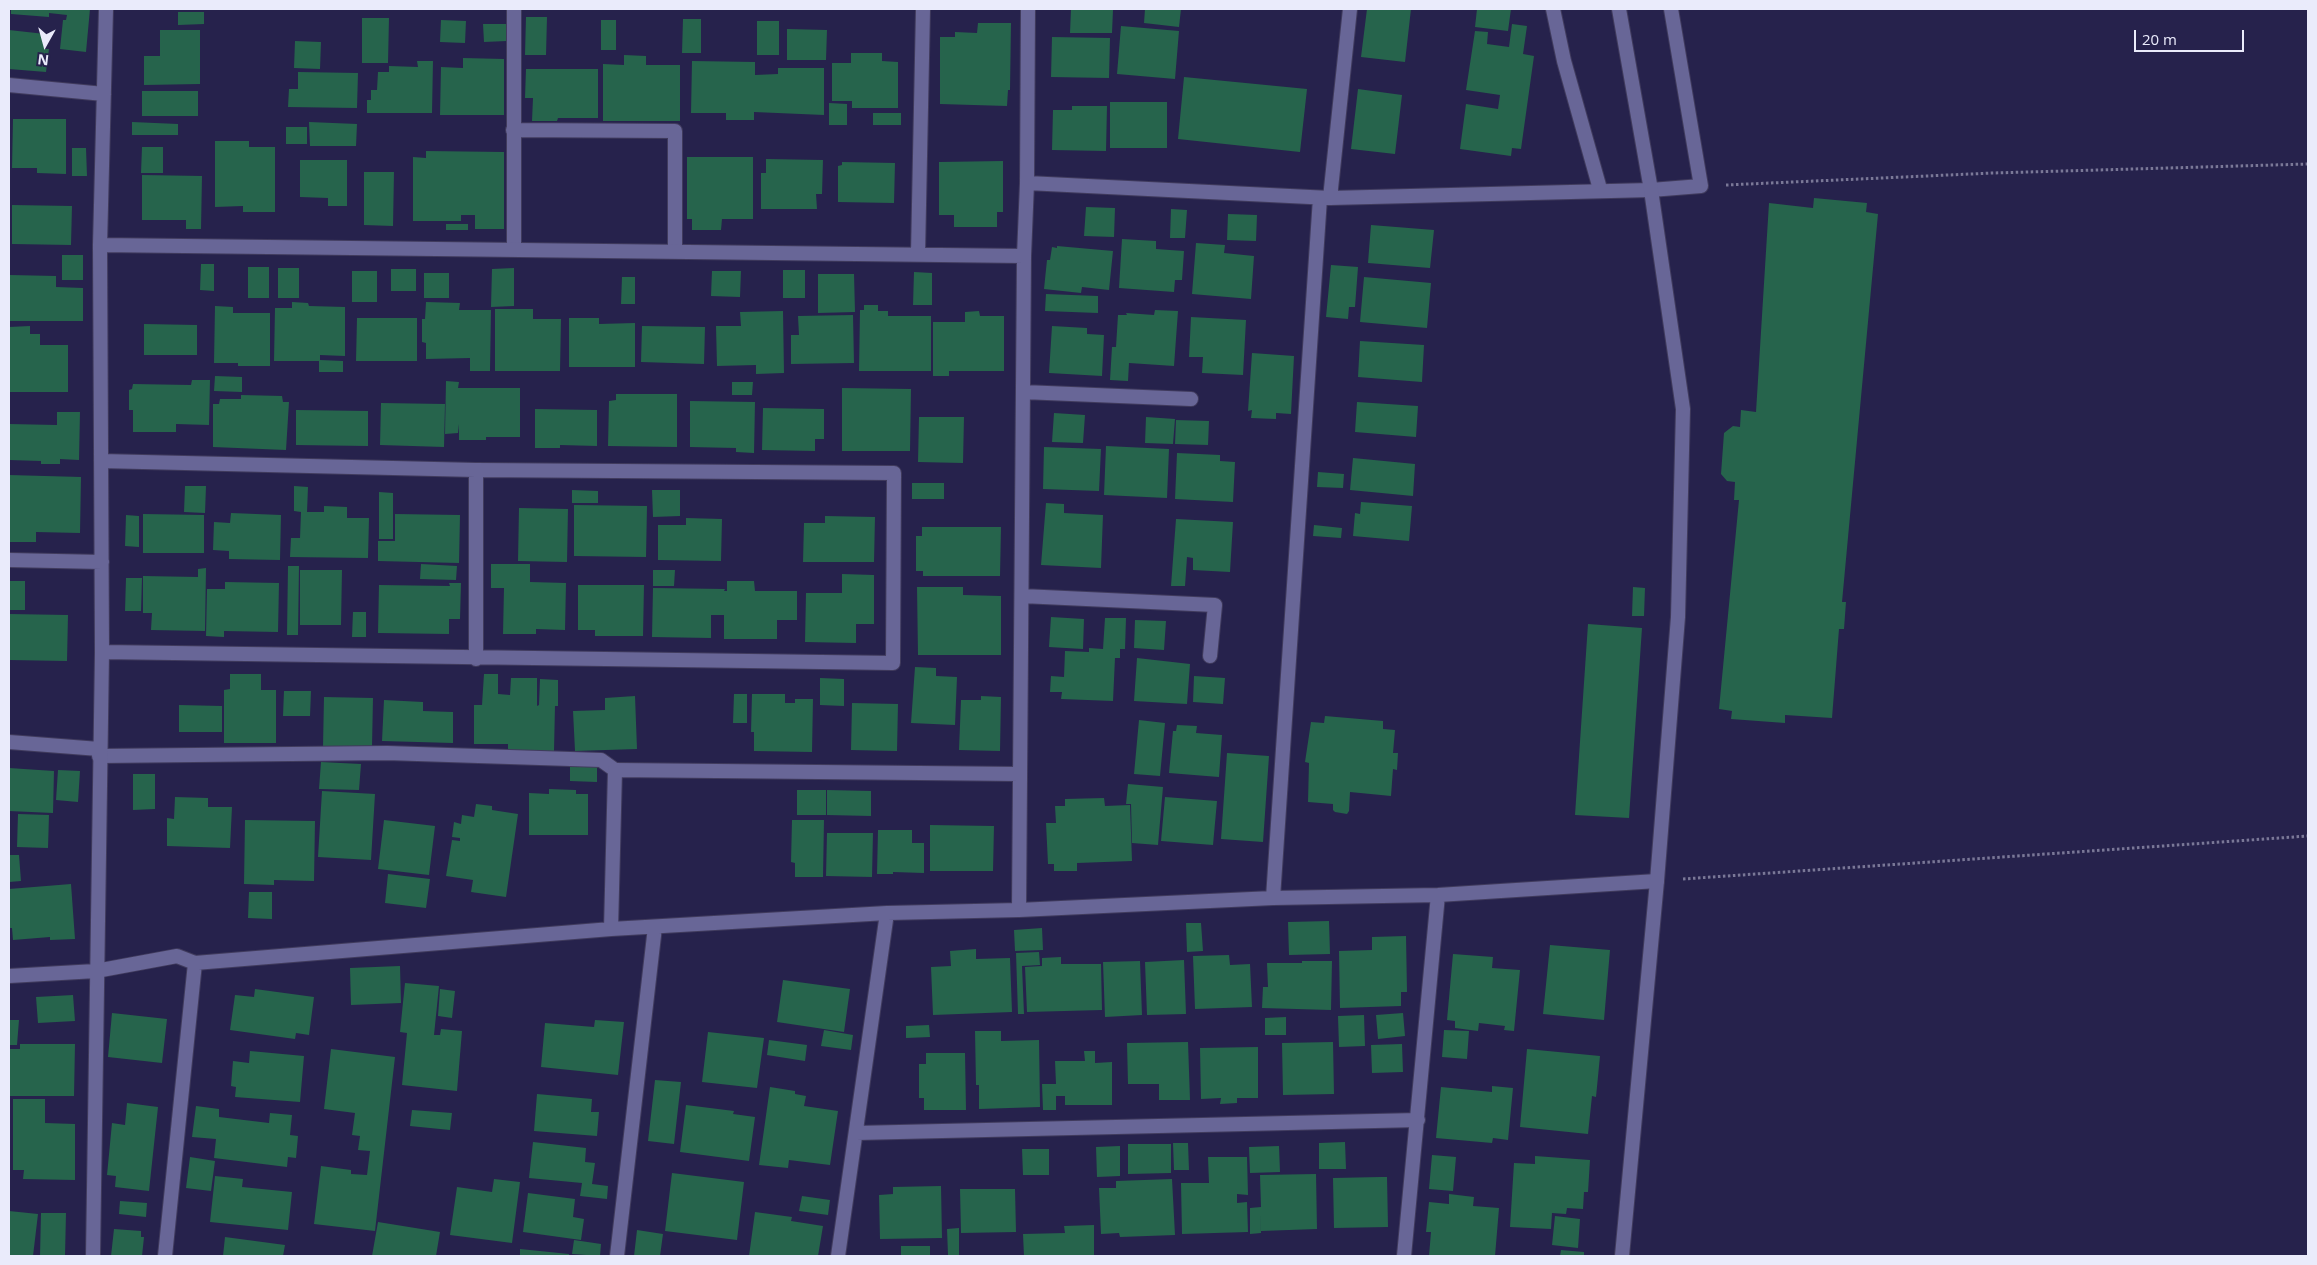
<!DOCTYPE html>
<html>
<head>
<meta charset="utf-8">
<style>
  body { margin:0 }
  #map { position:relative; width:2317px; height:1265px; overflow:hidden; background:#26224c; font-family:"Open Sans",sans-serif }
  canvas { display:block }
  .frame { position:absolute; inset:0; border:10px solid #eaebfb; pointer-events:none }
  .north { position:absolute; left:20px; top:20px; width:50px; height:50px; -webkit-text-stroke:4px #26224c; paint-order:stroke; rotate:187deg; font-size:14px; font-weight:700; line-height:20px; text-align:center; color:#eaebfb }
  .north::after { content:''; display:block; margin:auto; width:18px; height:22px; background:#eaebfb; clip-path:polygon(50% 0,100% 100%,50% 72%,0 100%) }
  .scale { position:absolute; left:2134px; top:30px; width:110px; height:22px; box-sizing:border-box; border:2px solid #eaebfb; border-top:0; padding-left:6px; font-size:15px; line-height:18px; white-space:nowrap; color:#eaebfb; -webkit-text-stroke:4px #26224c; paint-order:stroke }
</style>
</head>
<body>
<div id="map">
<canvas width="2317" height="1265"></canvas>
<div class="frame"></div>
<div class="north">N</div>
<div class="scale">20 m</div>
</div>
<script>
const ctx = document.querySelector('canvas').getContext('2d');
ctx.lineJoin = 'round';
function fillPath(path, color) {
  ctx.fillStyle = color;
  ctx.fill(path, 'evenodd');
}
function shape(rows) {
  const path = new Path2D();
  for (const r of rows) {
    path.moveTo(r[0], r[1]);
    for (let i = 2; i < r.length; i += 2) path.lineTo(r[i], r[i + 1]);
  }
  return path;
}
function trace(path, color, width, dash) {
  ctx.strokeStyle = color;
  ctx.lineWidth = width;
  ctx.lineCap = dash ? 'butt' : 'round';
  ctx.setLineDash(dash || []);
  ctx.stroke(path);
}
const building = shape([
  [11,9,90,9,86,52,60,49,63,20,66,20,67,15,49,13,49,17,11,14],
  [1071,9,1113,10,1112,33,1070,33],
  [1145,9,1181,9,1179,27,1144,23],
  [1367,9,1411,9,1405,62,1361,57],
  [1477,9,1511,9,1508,31,1475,27],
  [178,12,204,12,204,24,178,25],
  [526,17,547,17,546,55,525,55],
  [362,18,389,18,388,63,362,63],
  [683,19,701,19,701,53,682,53],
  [441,20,466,21,465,43,440,42],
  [601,20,616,20,616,50,601,50],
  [757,21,779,21,779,55,757,55],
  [978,23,1011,23,1010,90,1008,90,1007,106,940,104,940,37,955,37,955,32,977,33],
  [483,24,507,24,507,41,484,42],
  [1512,24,1527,26,1523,54,1534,56,1521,149,1512,148,1511,156,1460,149,1466,104,1498,109,1500,95,1466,90,1475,31,1488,32,1487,44,1509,47],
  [1121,26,1179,31,1175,79,1117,74],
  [787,29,827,30,826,60,787,60],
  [9,30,45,34,44,49,49,49,46,72,9,69],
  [160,30,200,30,200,84,144,85,144,56,160,56],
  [1052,37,1110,38,1109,78,1051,77],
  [295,41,321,42,320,69,294,68],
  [851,53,882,53,882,61,898,62,898,108,852,108,852,101,832,101,832,63,851,63],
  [624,55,646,56,646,65,680,65,680,121,603,121,603,64,624,65],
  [463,58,504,59,504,115,440,115,441,67,463,68],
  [417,61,433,61,432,113,367,113,367,100,371,100,371,90,377,90,378,72,389,72,389,66,418,67],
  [692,61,755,62,755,75,778,74,778,68,824,68,824,115,754,112,754,120,726,120,726,113,691,113],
  [526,69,598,69,598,118,558,118,557,121,532,121,533,98,525,98],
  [298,72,358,73,357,108,288,107,289,89,298,89],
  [1184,77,1307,89,1300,152,1178,139],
  [1358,89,1402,95,1395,154,1351,149],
  [142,91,198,91,198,116,142,116],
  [1110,102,1167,102,1167,148,1110,148],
  [829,103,847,104,847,125,829,125],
  [1072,106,1107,106,1106,151,1052,150,1053,110,1072,110],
  [873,113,901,113,901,125,873,125],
  [13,119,66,119,66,174,37,173,37,168,12,168],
  [132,122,178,124,178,135,132,135],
  [309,122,357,124,356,146,310,146],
  [286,127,307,127,307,144,286,144],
  [215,141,249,141,249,147,275,147,275,212,243,212,243,206,215,207],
  [142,147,163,147,163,173,141,173],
  [72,148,86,148,87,176,72,176],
  [426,151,504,152,504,229,475,229,475,215,461,215,461,221,413,221,413,157,426,158],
  [687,157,753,157,753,219,722,219,721,230,692,230,692,219,687,219],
  [766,159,823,160,822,194,816,194,817,209,761,209,761,173,766,173],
  [300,160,347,160,347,206,328,206,328,198,300,197],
  [1003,161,1003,212,997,212,997,227,954,227,954,215,939,215,939,162],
  [842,162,895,163,894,203,838,202,838,166,842,165],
  [364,172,394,172,393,226,364,225],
  [142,175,202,176,201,229,186,229,186,220,142,220],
  [1814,198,1867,203,1866,212,1878,214,1842,602,1846,602,1844,629,1839,629,1832,718,1785,715,1785,723,1731,719,1732,711,1719,709,1739,500,1734,500,1735,482,1727,481,1721,474,1724,433,1733,426,1740,427,1741,410,1756,412,1769,203,1813,208],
  [12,205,72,206,71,245,12,244],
  [1086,207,1115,208,1114,237,1084,236],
  [1171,209,1187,210,1185,238,1170,238],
  [1228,214,1257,215,1256,241,1227,240],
  [446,224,468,224,468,230,446,230],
  [1371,225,1434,230,1430,268,1368,263],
  [1122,239,1156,241,1156,249,1184,251,1182,280,1175,280,1174,292,1119,288],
  [1196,243,1225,245,1224,253,1254,256,1251,299,1192,294],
  [1057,246,1113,251,1109,290,1082,287,1081,293,1044,289,1047,260,1050,260,1052,247,1057,248],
  [62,255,83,255,83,280,62,280],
  [201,264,214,264,214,291,200,290],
  [1331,265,1358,267,1355,307,1349,307,1348,319,1326,317],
  [248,267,269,267,269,298,248,298],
  [278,268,299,268,299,298,278,298],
  [514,268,514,306,491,307,492,269],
  [391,269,416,269,416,291,391,291],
  [783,270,805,270,805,298,783,298],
  [352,271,377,271,377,302,352,302],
  [712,271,741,271,740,297,711,296],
  [914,272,932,273,932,305,913,305],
  [424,273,449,273,449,298,424,298],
  [818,274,854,274,855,312,818,313],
  [10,275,56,276,56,287,83,288,83,321,10,321],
  [622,277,635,277,635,304,621,304],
  [1364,277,1431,283,1427,328,1360,322],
  [1046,294,1098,296,1098,313,1045,311],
  [292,302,308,303,309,306,345,307,345,356,320,355,320,360,343,361,343,372,319,372,319,361,274,361,275,308,292,308],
  [426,302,460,303,459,310,491,310,490,371,470,371,470,358,426,359,426,343,422,342,422,319,425,319],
  [864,305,878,305,878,311,888,311,888,316,931,316,931,371,859,371,860,310,864,310],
  [215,306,233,307,233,313,270,313,270,366,238,366,238,363,214,363],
  [495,309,533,309,533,319,561,319,560,371,495,371],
  [1155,310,1178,311,1174,366,1129,363,1128,381,1110,380,1112,347,1116,347,1118,315,1127,315,1126,313,1154,315],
  [783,311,784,373,756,374,756,365,717,366,716,326,741,326,740,312],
  [979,311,980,316,1004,316,1004,371,949,371,949,376,933,376,933,322,965,322,965,312],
  [853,315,854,363,791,364,791,335,799,335,798,316],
  [1191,317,1246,320,1243,375,1202,373,1203,357,1189,357],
  [357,318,417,318,417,361,356,361],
  [569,318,599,318,599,324,635,323,635,367,569,367],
  [144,324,197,325,197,355,144,355],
  [30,326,30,334,40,334,40,345,68,345,68,392,9,392,9,327],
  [642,326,705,327,704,364,641,362],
  [1052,326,1087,328,1087,334,1104,335,1102,376,1049,373],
  [1360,341,1424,345,1422,382,1358,377],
  [1252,353,1294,356,1291,414,1276,413,1276,419,1251,418,1252,410,1248,411],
  [215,376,242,377,242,392,214,391],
  [192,380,210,380,209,425,176,424,176,432,133,432,133,410,129,410,129,390,132,389,133,384,191,385],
  [446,381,459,382,458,388,520,388,520,437,486,437,486,440,459,440,459,424,458,433,445,434],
  [732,382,753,382,752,395,732,395],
  [842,388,911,389,910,451,842,451],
  [616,394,677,394,677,447,608,446,609,401,616,400],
  [241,395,282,396,283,402,289,402,286,450,213,447,213,404,219,404,220,399,241,399],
  [690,401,755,402,754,453,736,452,736,448,690,447],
  [1357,402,1418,406,1416,437,1355,432],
  [381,403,445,404,444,447,380,445],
  [763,408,824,409,824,439,815,439,815,451,762,450],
  [535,409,597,410,597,446,560,445,560,448,535,448],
  [296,410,368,411,368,446,296,445],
  [57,412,80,412,79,460,60,459,60,464,41,464,41,461,9,460,9,424,57,425],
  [1054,413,1085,415,1083,443,1052,442],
  [919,417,964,417,963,463,918,462],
  [1146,417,1175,419,1173,444,1145,443],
  [1176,420,1209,421,1208,445,1175,444],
  [1106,446,1169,449,1167,498,1104,495],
  [1044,447,1101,449,1099,491,1043,489],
  [1177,453,1220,455,1220,461,1235,462,1233,502,1175,499],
  [1353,458,1415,464,1413,496,1350,490],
  [1318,472,1344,474,1343,488,1317,487],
  [9,475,81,477,80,533,36,532,36,542,9,542],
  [912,483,944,483,944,499,912,499],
  [185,486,206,486,205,513,184,512],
  [294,486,308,487,307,512,324,512,324,506,347,507,347,518,369,518,368,558,290,557,291,538,300,538,301,512,294,511],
  [572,490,598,491,598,503,572,503],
  [652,490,680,490,680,516,653,517],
  [379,492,393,493,393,539,379,539],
  [1361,502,1412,506,1409,541,1353,536,1355,513,1360,514],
  [1046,503,1064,504,1064,513,1103,515,1101,568,1041,565],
  [574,505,647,506,646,557,574,556],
  [519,508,568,509,567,562,518,561],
  [231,513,281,515,280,560,229,559,229,551,213,550,214,522,230,523],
  [143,514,204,515,204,553,143,553],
  [395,514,460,515,459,563,378,561,378,541,395,541],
  [126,515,139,516,139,547,125,546],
  [825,516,875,517,874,562,803,562,804,523,825,523],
  [686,518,722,519,721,561,658,560,658,525,686,525],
  [1176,519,1233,522,1230,572,1193,570,1193,558,1187,557,1185,586,1171,586],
  [1314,525,1342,528,1341,538,1313,536],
  [922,527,1001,527,1000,576,923,576,923,571,916,571,916,536,922,536],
  [421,564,457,566,456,580,420,579],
  [491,564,530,564,530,582,566,583,565,630,536,629,536,634,503,634,504,588,491,588],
  [288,566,299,566,298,635,287,635],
  [206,568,205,631,151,630,152,613,143,613,143,576,198,577,198,569],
  [300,570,342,570,341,625,300,625],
  [653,570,675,570,674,586,653,586],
  [842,574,874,575,874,624,856,624,856,643,805,642,806,593,842,593],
  [126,578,142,578,141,611,125,611],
  [9,581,25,581,25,610,9,610],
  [727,581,754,581,755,591,797,591,797,620,777,620,777,639,724,639,724,615,711,615,711,638,652,637,653,588,725,589,724,591,727,591],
  [225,582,279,583,278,632,224,631,224,637,206,636,207,589,225,589],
  [449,583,461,583,460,619,449,619,449,634,378,633,379,585,450,586],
  [578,585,644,585,643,636,595,636,595,630,578,630],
  [917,587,963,587,963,595,1001,596,1001,655,918,655],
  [1633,587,1645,588,1644,616,1632,616],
  [353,612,366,612,366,637,352,637],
  [9,614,68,615,67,661,9,660],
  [1051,617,1084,619,1083,649,1049,647],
  [1105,618,1126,618,1125,649,1120,649,1120,658,1115,658,1113,701,1061,699,1062,692,1050,692,1051,676,1064,677,1065,651,1089,652,1089,648,1103,649],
  [1135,620,1166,621,1164,650,1134,648],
  [1588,624,1642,628,1629,818,1575,815],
  [1137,658,1190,664,1187,704,1134,701],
  [915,667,936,668,936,676,957,677,955,725,911,723],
  [230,674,261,674,261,690,276,690,276,743,224,743,224,690,230,689],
  [484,674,498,674,498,694,510,695,511,678,537,678,537,706,539,705,540,679,558,680,558,706,555,706,554,751,508,751,508,744,474,744,474,705,482,705],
  [1194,676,1225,678,1223,704,1193,702],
  [820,678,844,679,844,706,820,705],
  [284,691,311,691,310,716,283,716],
  [734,694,747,694,747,723,733,723],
  [752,694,785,694,785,703,795,703,795,699,813,699,812,752,754,751,754,732,751,732],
  [635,696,637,749,575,751,573,711,605,710,605,698],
  [981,696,1001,697,1000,751,959,750,961,700,981,700],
  [324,697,373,698,372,747,323,747],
  [384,700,423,702,423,711,453,712,453,743,382,741],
  [852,703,898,704,897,751,851,750],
  [179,705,222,706,222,732,179,732],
  [1325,716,1383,721,1383,729,1395,730,1393,753,1398,753,1397,770,1393,769,1391,796,1350,792,1349,811,1347,814,1335,812,1333,810,1333,804,1308,802,1309,763,1305,762,1311,722,1324,723],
  [1139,720,1165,723,1160,776,1134,774],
  [1177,725,1197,726,1196,733,1222,735,1219,777,1169,773,1173,731,1176,731],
  [1227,753,1269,756,1263,842,1221,839],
  [321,762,361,764,359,790,319,789],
  [570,766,597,766,597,782,570,781],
  [9,768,54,771,53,813,9,811],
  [58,770,80,771,78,802,56,800],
  [133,774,155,774,155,809,133,810],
  [1128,784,1163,787,1158,845,1132,843,1131,804,1126,804],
  [549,789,576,790,576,794,588,794,588,835,529,835,529,793,549,794],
  [797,790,826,790,826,815,797,815],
  [827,790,871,791,871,816,827,815],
  [322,791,375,794,371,860,318,857],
  [175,797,208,798,208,807,232,807,230,848,167,846,167,818,174,819],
  [1165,797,1217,801,1213,845,1161,841],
  [1104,798,1105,806,1130,805,1132,861,1077,863,1077,871,1054,871,1054,864,1048,864,1046,823,1056,823,1055,806,1065,806,1065,799],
  [476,804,492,806,492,810,518,814,506,897,471,892,473,880,446,876,452,840,460,841,460,838,452,837,454,822,461,824,462,815,474,817],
  [18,814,49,815,48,848,17,847],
  [245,820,315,821,314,881,274,880,274,885,244,884],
  [384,820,435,826,429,875,378,869],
  [792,820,824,820,823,877,795,877,795,863,791,862],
  [930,825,994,826,993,871,930,871],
  [878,830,912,830,912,843,924,843,924,873,893,872,893,874,877,874],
  [827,833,873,833,872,877,826,876],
  [9,855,19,855,21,881,9,882],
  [388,874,430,879,426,908,385,903],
  [71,884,75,939,50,940,50,937,13,940,12,928,9,928,9,889],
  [249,892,272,892,272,919,248,918],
  [1329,921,1330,954,1289,955,1288,922],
  [1186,923,1201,923,1203,951,1187,952],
  [1042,928,1043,950,1015,951,1014,930],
  [1406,936,1407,992,1401,992,1401,1006,1340,1008,1339,951,1372,950,1372,937],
  [1550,945,1610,950,1604,1020,1543,1014],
  [976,949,976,959,1010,958,1012,1012,933,1015,931,967,951,966,950,951],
  [1039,952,1040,965,1022,966,1024,1014,1018,1014,1016,953],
  [1453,954,1493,957,1492,968,1520,970,1514,1031,1504,1030,1505,1026,1479,1023,1478,1031,1455,1028,1455,1021,1447,1020],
  [1229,955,1230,965,1250,964,1252,1007,1195,1009,1193,956],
  [1061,957,1061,964,1101,964,1102,1010,1027,1012,1025,967,1042,966,1042,958],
  [1184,960,1186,1014,1147,1015,1145,962],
  [1140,961,1142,1015,1105,1017,1103,962],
  [1302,961,1332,961,1331,1010,1262,1008,1263,987,1268,987,1267,963,1302,963],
  [400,966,401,1003,351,1005,350,968],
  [783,980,850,989,844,1032,777,1022],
  [405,983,439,986,434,1035,440,1035,441,1029,462,1031,457,1091,402,1085,407,1033,400,1032],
  [255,989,314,997,309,1035,296,1033,295,1039,230,1030,235,995,254,997],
  [440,989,455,991,452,1018,438,1016],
  [73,995,75,1021,38,1023,36,997],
  [112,1013,167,1019,162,1063,108,1057],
  [1403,1013,1405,1036,1378,1039,1376,1015],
  [1364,1015,1365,1046,1339,1047,1338,1016],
  [1286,1017,1286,1035,1265,1035,1265,1018],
  [9,1020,19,1020,17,1045,9,1045],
  [595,1020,624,1022,618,1075,541,1067,545,1023,594,1027],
  [929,1025,930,1037,906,1038,906,1026],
  [824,1030,853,1035,851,1050,821,1046],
  [1444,1030,1469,1031,1467,1059,1442,1057],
  [975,1031,1001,1031,1001,1041,1039,1040,1040,1107,979,1109,979,1085,976,1085],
  [708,1032,764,1038,757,1088,702,1082],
  [769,1040,807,1045,805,1061,767,1055],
  [1188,1042,1190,1100,1159,1100,1159,1084,1128,1084,1127,1043],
  [1333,1042,1334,1094,1283,1095,1282,1043],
  [20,1044,75,1044,74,1096,9,1096,9,1049,20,1049],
  [1402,1044,1403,1072,1372,1073,1371,1045],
  [1258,1047,1258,1098,1237,1098,1237,1103,1220,1104,1221,1098,1201,1099,1200,1048],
  [331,1049,395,1057,375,1231,314,1224,321,1166,351,1170,351,1174,367,1175,370,1151,358,1150,360,1136,352,1135,355,1113,324,1109],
  [1527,1049,1600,1056,1596,1097,1592,1096,1588,1134,1520,1127],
  [250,1051,304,1056,300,1102,235,1097,236,1087,231,1086,233,1061,249,1063],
  [1084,1051,1095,1051,1095,1063,1112,1062,1112,1105,1065,1105,1065,1096,1056,1096,1056,1110,1043,1110,1042,1084,1056,1084,1055,1061,1085,1061],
  [926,1053,965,1053,966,1110,924,1110,924,1098,919,1098,919,1064,926,1064],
  [655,1080,681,1082,674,1144,648,1141],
  [1492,1086,1513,1088,1508,1140,1493,1138,1492,1143,1436,1138,1441,1087,1492,1092],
  [770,1087,795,1091,795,1094,806,1096,804,1106,838,1111,830,1165,789,1160,788,1168,759,1165],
  [537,1094,592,1099,591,1112,599,1112,597,1136,534,1131],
  [13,1099,45,1099,45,1123,75,1124,75,1180,23,1179,24,1170,13,1170],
  [127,1103,158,1107,149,1191,115,1187,116,1176,107,1175,112,1123,125,1125],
  [686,1105,734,1111,733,1114,755,1117,749,1161,680,1152],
  [196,1106,219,1109,219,1117,269,1123,270,1113,292,1115,290,1135,298,1136,296,1158,288,1157,287,1167,214,1158,216,1139,192,1137],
  [412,1110,452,1113,450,1130,410,1126],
  [533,1142,586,1148,585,1162,595,1163,592,1184,608,1186,607,1199,580,1196,582,1183,529,1178],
  [1345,1142,1346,1169,1319,1169,1319,1143],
  [1173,1143,1188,1143,1189,1170,1174,1170],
  [1128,1144,1171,1144,1171,1173,1128,1174],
  [1120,1146,1120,1176,1097,1177,1096,1147],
  [1279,1146,1280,1172,1250,1173,1249,1147],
  [1022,1149,1049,1149,1049,1175,1023,1175],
  [1432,1155,1456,1157,1453,1191,1429,1189],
  [1535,1156,1590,1160,1588,1192,1584,1192,1583,1209,1567,1208,1566,1214,1552,1213,1551,1229,1510,1227,1514,1163,1535,1164],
  [190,1157,215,1161,211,1191,186,1188],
  [1208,1157,1247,1157,1248,1195,1237,1194,1237,1203,1247,1202,1248,1232,1182,1234,1181,1183,1209,1183],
  [672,1173,744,1182,737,1240,665,1231],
  [1316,1174,1317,1229,1261,1231,1260,1211,1261,1233,1250,1234,1250,1208,1261,1207,1260,1175],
  [215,1176,243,1179,242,1187,292,1192,288,1230,210,1222],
  [1381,1177,1387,1177,1388,1227,1334,1228,1333,1178],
  [494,1179,520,1182,512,1243,450,1235,457,1187,492,1192],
  [1172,1179,1175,1235,1120,1237,1119,1233,1101,1234,1099,1188,1116,1188,1116,1181],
  [941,1186,942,1238,880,1239,879,1195,893,1194,893,1187],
  [960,1189,1015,1189,1016,1232,961,1233],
  [528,1193,575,1199,573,1217,584,1219,581,1240,523,1232],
  [1449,1194,1474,1197,1473,1206,1499,1208,1495,1256,1429,1256,1431,1232,1426,1232,1429,1202,1449,1204],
  [802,1196,830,1200,828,1215,799,1211],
  [120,1201,147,1203,146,1217,119,1214],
  [9,1211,38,1214,33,1256,9,1256],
  [755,1212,792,1217,791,1221,823,1226,818,1256,749,1256],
  [41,1213,66,1213,65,1256,40,1256],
  [1555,1216,1580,1219,1578,1248,1552,1245],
  [378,1222,440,1232,436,1256,372,1256],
  [1094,1225,1094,1256,1024,1256,1023,1234,1065,1233,1064,1226],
  [959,1228,959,1255,948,1255,947,1229],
  [114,1229,141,1231,141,1237,144,1237,142,1256,111,1256],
  [637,1230,663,1234,660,1256,634,1256],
  [225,1237,285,1245,283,1256,223,1256],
  [574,1240,601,1244,600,1256,572,1254],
  [901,1246,930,1246,930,1256,901,1256],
  [520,1249,569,1254,569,1256,520,1256],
  [1561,1250,1584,1252,1584,1256,1560,1256]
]);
const path = shape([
  [1726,185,1993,173,2308,164],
  [1683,879,2308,836]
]);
const service = shape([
  [514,9,514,249],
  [513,130,675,131,675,251],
  [99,756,387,753,601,760,615,770]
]);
const minor = shape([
  [1553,9,1564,61,1600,189],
  [9,85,104,94],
  [1027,183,1028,9],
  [1330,198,1350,9],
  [100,245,1024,256,1027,183,1330,198,1651,190,1701,186,1671,9],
  [918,254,923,9],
  [1023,392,1191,399],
  [101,461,476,470,894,473,893,663,102,652],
  [476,470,476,659],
  [9,560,102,562],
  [1022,596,1215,605,1210,656],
  [9,742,99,749],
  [1273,898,1320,198],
  [1019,910,1024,256],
  [611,929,615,770,1020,774],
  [9,976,96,971,177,956,195,963,611,929,887,913,1019,910,1273,898,1438,895,1657,881],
  [856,1133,1418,1120],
  [93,1256,102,652,100,245,106,9],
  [165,1256,195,963],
  [617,1256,655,927],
  [838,1256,887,913],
  [1404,1256,1438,895]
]);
const tertiary = shape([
  [1619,9,1651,190,1683,409,1678,617,1657,881,1622,1256]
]);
fillPath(building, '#26644c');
trace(service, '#403b5d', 16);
trace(minor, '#403b5d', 16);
trace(tertiary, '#403b5d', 16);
trace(path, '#7a7897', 3, [2.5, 2.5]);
trace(service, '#686697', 14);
trace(minor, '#686697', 14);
trace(tertiary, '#686697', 14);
</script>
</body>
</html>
